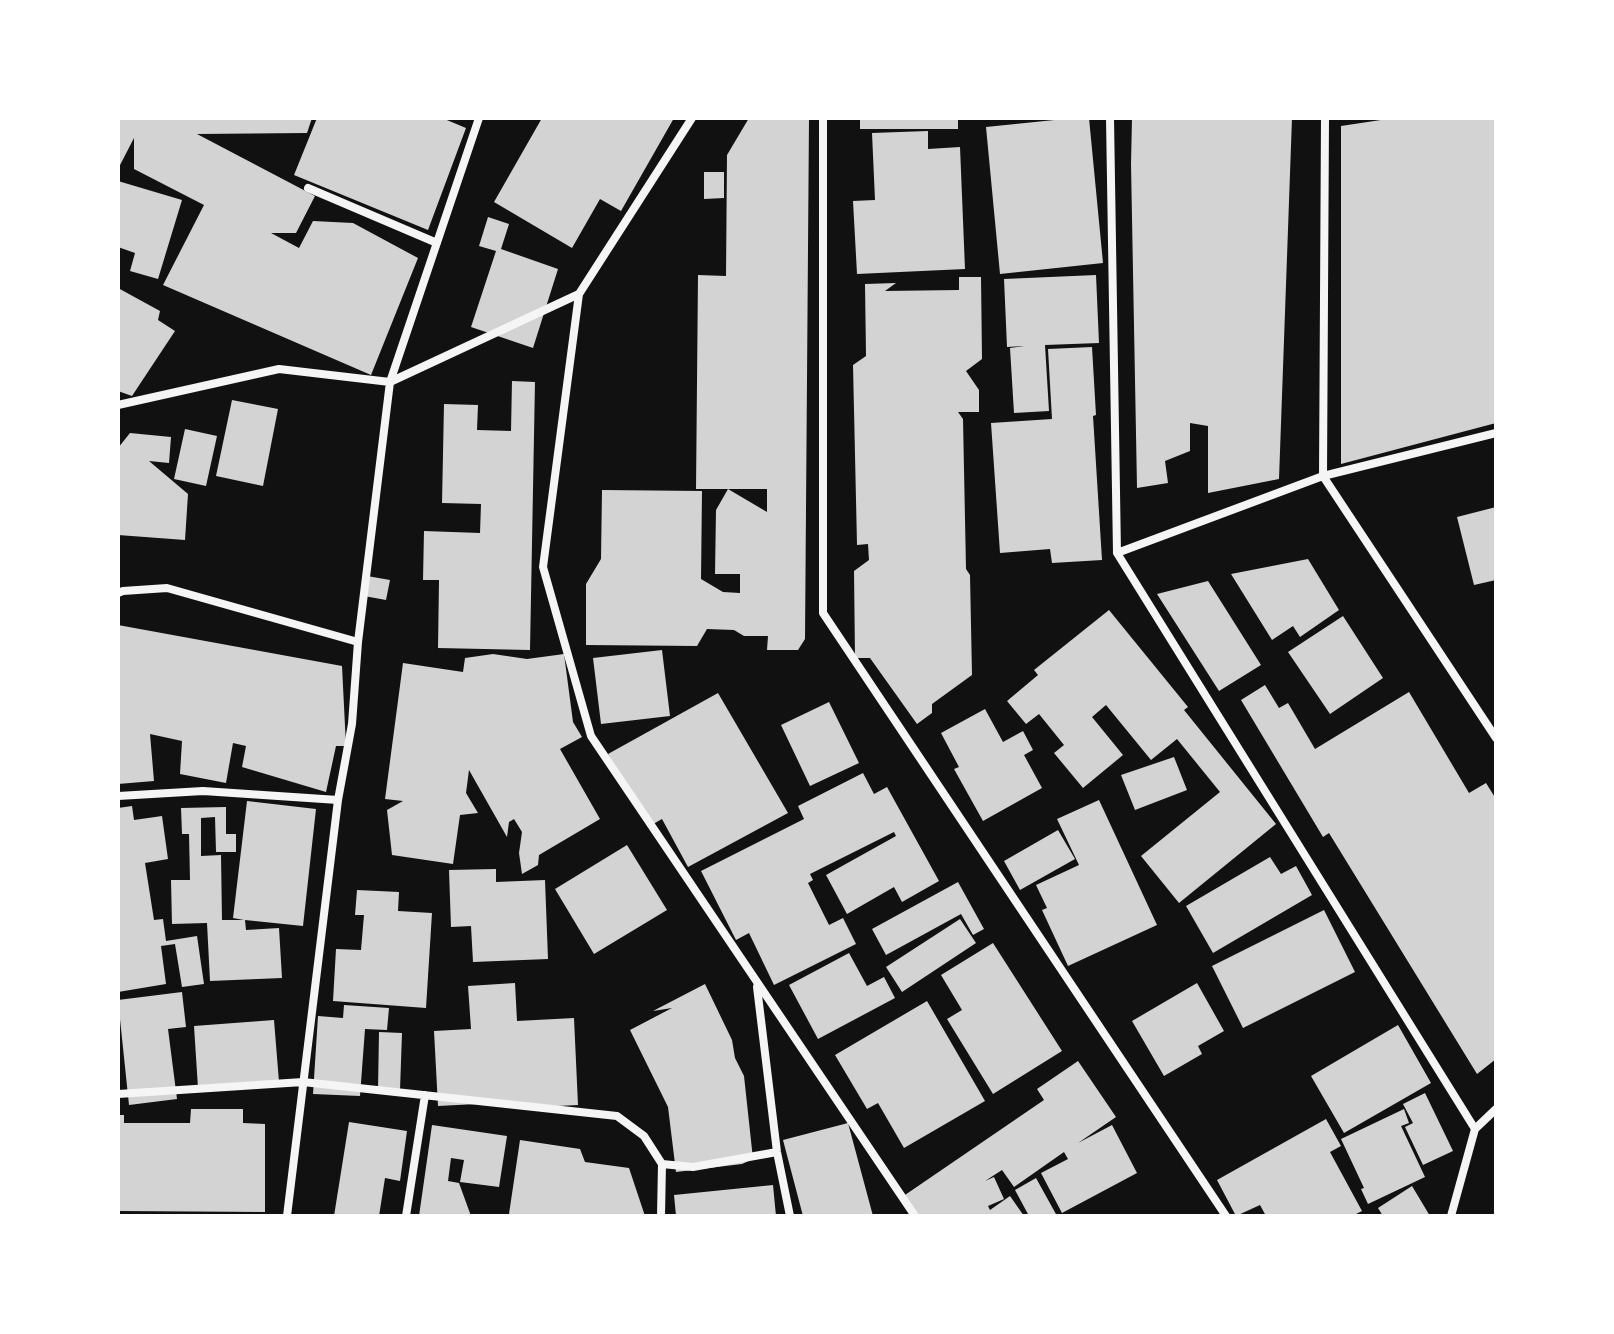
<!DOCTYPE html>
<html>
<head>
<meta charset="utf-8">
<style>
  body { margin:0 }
  #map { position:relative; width:1614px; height:1334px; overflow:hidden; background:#111; font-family:"Golos Text",sans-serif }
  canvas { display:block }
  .frame { position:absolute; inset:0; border:120px solid #fff; pointer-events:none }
</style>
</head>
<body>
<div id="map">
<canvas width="1614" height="1334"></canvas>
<div class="frame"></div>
</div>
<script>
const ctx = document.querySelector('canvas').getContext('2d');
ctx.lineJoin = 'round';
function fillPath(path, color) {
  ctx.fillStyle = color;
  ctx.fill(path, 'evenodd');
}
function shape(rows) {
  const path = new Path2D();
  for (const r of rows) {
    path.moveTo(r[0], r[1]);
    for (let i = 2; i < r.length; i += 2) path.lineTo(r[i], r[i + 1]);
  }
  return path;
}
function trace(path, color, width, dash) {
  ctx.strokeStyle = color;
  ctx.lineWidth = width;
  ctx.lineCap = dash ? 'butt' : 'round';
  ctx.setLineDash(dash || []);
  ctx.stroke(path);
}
const building = shape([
  [118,118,312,118,307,133,197,134,315,196,296,233,271,233,299,248,313,221,353,223,418,258,371,375,163,285,204,205,134,169,134,138,118,169],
  [317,118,442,118,466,128,428,230,294,175],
  [542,118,674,118,621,211,600,199,572,248,494,202],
  [749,118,809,118,805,639,798,650,767,650,768,636,744,636,734,630,707,629,697,646,586,645,586,584,601,559,602,490,702,491,701,579,723,592,740,593,740,574,715,574,716,510,728,489,767,512,767,489,696,489,698,275,726,276,727,155],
  [860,118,958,118,958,129,860,129],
  [1074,118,1089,118,1103,263,1000,274,986,127],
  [1132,118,1292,118,1279,479,1208,493,1208,426,1190,423,1190,451,1165,461,1168,483,1137,488,1131,164],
  [1394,118,1496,118,1496,423,1341,464,1341,126],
  [928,131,928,149,960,147,965,269,857,274,853,201,875,200,872,133],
  [704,172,724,172,724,198,704,199],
  [118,181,182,200,158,279,130,271,135,253,118,247],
  [488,217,509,224,501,249,558,269,533,348,471,327,496,251,479,246],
  [1096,275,1099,343,1045,345,1049,411,1014,413,1010,348,1024,346,1007,347,1004,279],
  [959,277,981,277,982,359,966,371,979,390,979,412,958,412,963,419,966,569,970,575,972,675,932,704,932,713,917,724,870,658,855,658,854,571,869,560,868,544,857,545,853,365,866,356,865,284,896,283,885,291,959,290],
  [118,288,160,311,158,320,175,331,132,396,118,391],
  [1092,347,1096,415,1093,416,1102,560,1052,563,1050,549,1000,553,991,423,1052,419,1048,349],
  [512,381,535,382,530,650,438,648,439,580,423,580,424,531,480,533,481,504,442,503,444,404,478,405,477,430,511,431],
  [232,400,278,409,263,486,216,476],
  [185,429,217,436,206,486,174,479],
  [130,433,171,437,169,463,149,461,188,494,185,540,118,535,118,448],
  [1496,507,1496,580,1474,585,1457,517],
  [1308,559,1339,610,1300,637,1293,626,1272,640,1231,574],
  [367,576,390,580,386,600,364,596],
  [1208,581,1261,665,1219,691,1157,594],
  [1109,610,1188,707,1184,710,1276,824,1179,903,1141,856,1220,792,1177,739,1151,760,1106,705,1092,717,1123,755,1083,788,1054,753,1064,745,1039,714,1026,724,1007,701,1038,675,1034,670],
  [1343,616,1383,678,1330,714,1288,652],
  [118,625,342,666,346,746,336,746,326,792,242,767,246,746,233,743,226,783,180,774,182,741,150,734,154,781,118,784],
  [662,650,670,716,601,724,593,658],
  [493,654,527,659,564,654,573,722,582,737,560,749,600,819,539,855,538,865,522,874,519,853,522,832,514,819,509,822,507,837,469,770,466,793,478,813,460,815,453,864,392,855,387,810,403,801,385,799,403,663,463,672,465,658],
  [1265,685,1279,708,1288,703,1315,749,1409,692,1469,793,1486,783,1496,799,1496,1059,1477,1074,1329,833,1323,837,1241,700],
  [718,693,788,813,688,867,662,819,648,827,608,754],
  [829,702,859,763,810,786,781,725],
  [985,709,1003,742,1023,731,1033,750,1024,755,1042,788,983,821,954,769,959,767,941,733],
  [1174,757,1187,790,1135,810,1121,775],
  [863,773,874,794,887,787,939,881,902,902,894,887,847,914,826,875,896,836,894,832,810,874,813,880,808,883,829,925,843,918,856,944,774,985,749,933,736,940,701,871,804,819,798,806],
  [1099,800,1157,925,1068,966,1042,910,1047,908,1036,885,1079,865,1057,819],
  [247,801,316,809,303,926,245,920,246,930,279,928,282,978,210,981,207,923,172,924,171,880,190,880,189,834,182,834,181,808,226,807,226,834,236,834,236,852,216,852,215,817,201,818,201,856,221,855,222,920,244,920,233,918],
  [132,806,134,820,162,816,168,859,145,863,154,920,163,919,166,941,197,936,204,984,182,987,175,944,161,946,166,984,118,992,118,808],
  [1058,830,1075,859,1020,890,1004,861],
  [627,845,667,910,594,954,555,889],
  [1270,857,1281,874,1296,866,1312,895,1213,953,1186,906],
  [496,869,496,882,545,880,548,959,473,962,471,926,451,927,449,870],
  [958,882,984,929,973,935,961,914,886,955,872,929],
  [357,890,399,892,398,911,432,913,426,1008,333,1001,336,949,361,950,364,915,355,915],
  [1324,910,1355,972,1243,1028,1212,966],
  [960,919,976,943,902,992,886,967],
  [993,943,1062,1051,993,1094,947,1019,962,1010,941,975],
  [849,953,867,986,884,977,895,998,818,1039,789,985],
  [515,983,517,1021,574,1018,578,1105,516,1108,516,1102,438,1106,434,1031,471,1029,468,986],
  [1197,983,1224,1031,1198,1046,1202,1054,1164,1076,1132,1021],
  [705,984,732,1040,735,1058,744,1076,753,1159,742,1164,676,1172,668,1107,630,1030,672,1008,653,1011],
  [182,992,186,1027,168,1029,177,1099,129,1105,118,1000],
  [927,1001,985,1101,904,1148,878,1103,867,1109,835,1055],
  [344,1005,389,1008,387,1030,365,1029,360,1096,313,1094,318,1016,343,1018],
  [274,1020,279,1082,198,1088,194,1026],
  [1398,1025,1431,1083,1344,1133,1311,1076],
  [379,1032,402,1033,400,1090,378,1089],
  [1078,1061,1116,1117,1078,1143,1112,1125,1137,1173,1062,1213,1041,1173,1068,1159,1064,1152,1014,1187,1002,1170,985,1181,994,1177,1004,1199,988,1206,990,1210,1010,1196,1024,1216,915,1216,902,1197,1044,1100,1037,1089],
  [1425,1093,1453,1151,1423,1165,1405,1127,1413,1123,1403,1104],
  [191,1109,243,1109,243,1123,265,1124,265,1212,118,1211,118,1115,124,1115,124,1123,190,1123],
  [1404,1109,1409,1123,1401,1126,1425,1177,1368,1204,1361,1189,1364,1188,1341,1139],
  [1326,1119,1341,1146,1330,1152,1362,1211,1352,1216,1266,1216,1260,1205,1236,1216,1217,1180],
  [349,1122,407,1131,400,1181,385,1178,379,1216,334,1216],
  [848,1123,873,1216,803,1216,783,1140],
  [432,1125,507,1136,499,1187,460,1182,464,1160,451,1158,448,1181,459,1183,471,1216,419,1216],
  [520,1140,580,1149,585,1162,629,1168,645,1216,525,1216,509,1214],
  [1036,1178,1057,1216,1029,1216,1015,1190],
  [773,1185,776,1216,676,1216,674,1195],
  [1412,1186,1430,1216,1383,1216,1378,1208]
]);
const minor = shape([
  [823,118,823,613,1226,1216],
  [1110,118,1117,553,1475,1129],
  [1325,118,1323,476,1496,738],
  [308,188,437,243],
  [579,294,543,567,591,736,915,1216],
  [118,405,279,369,390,382,579,294,692,118],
  [1117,553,1323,476,1496,433],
  [118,593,123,591,167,588,358,642],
  [118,796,203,791,338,800],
  [757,987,777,1152,790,1216],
  [118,1094,303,1082,617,1116,644,1136,662,1164,661,1216],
  [662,1164,693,1167,777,1152],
  [287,1216,338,800,352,724,358,642,390,382,479,118],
  [406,1216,425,1095],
  [1451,1216,1475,1129,1496,1109]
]);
fillPath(building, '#d3d3d3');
trace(minor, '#f5f5f5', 8);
</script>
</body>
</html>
